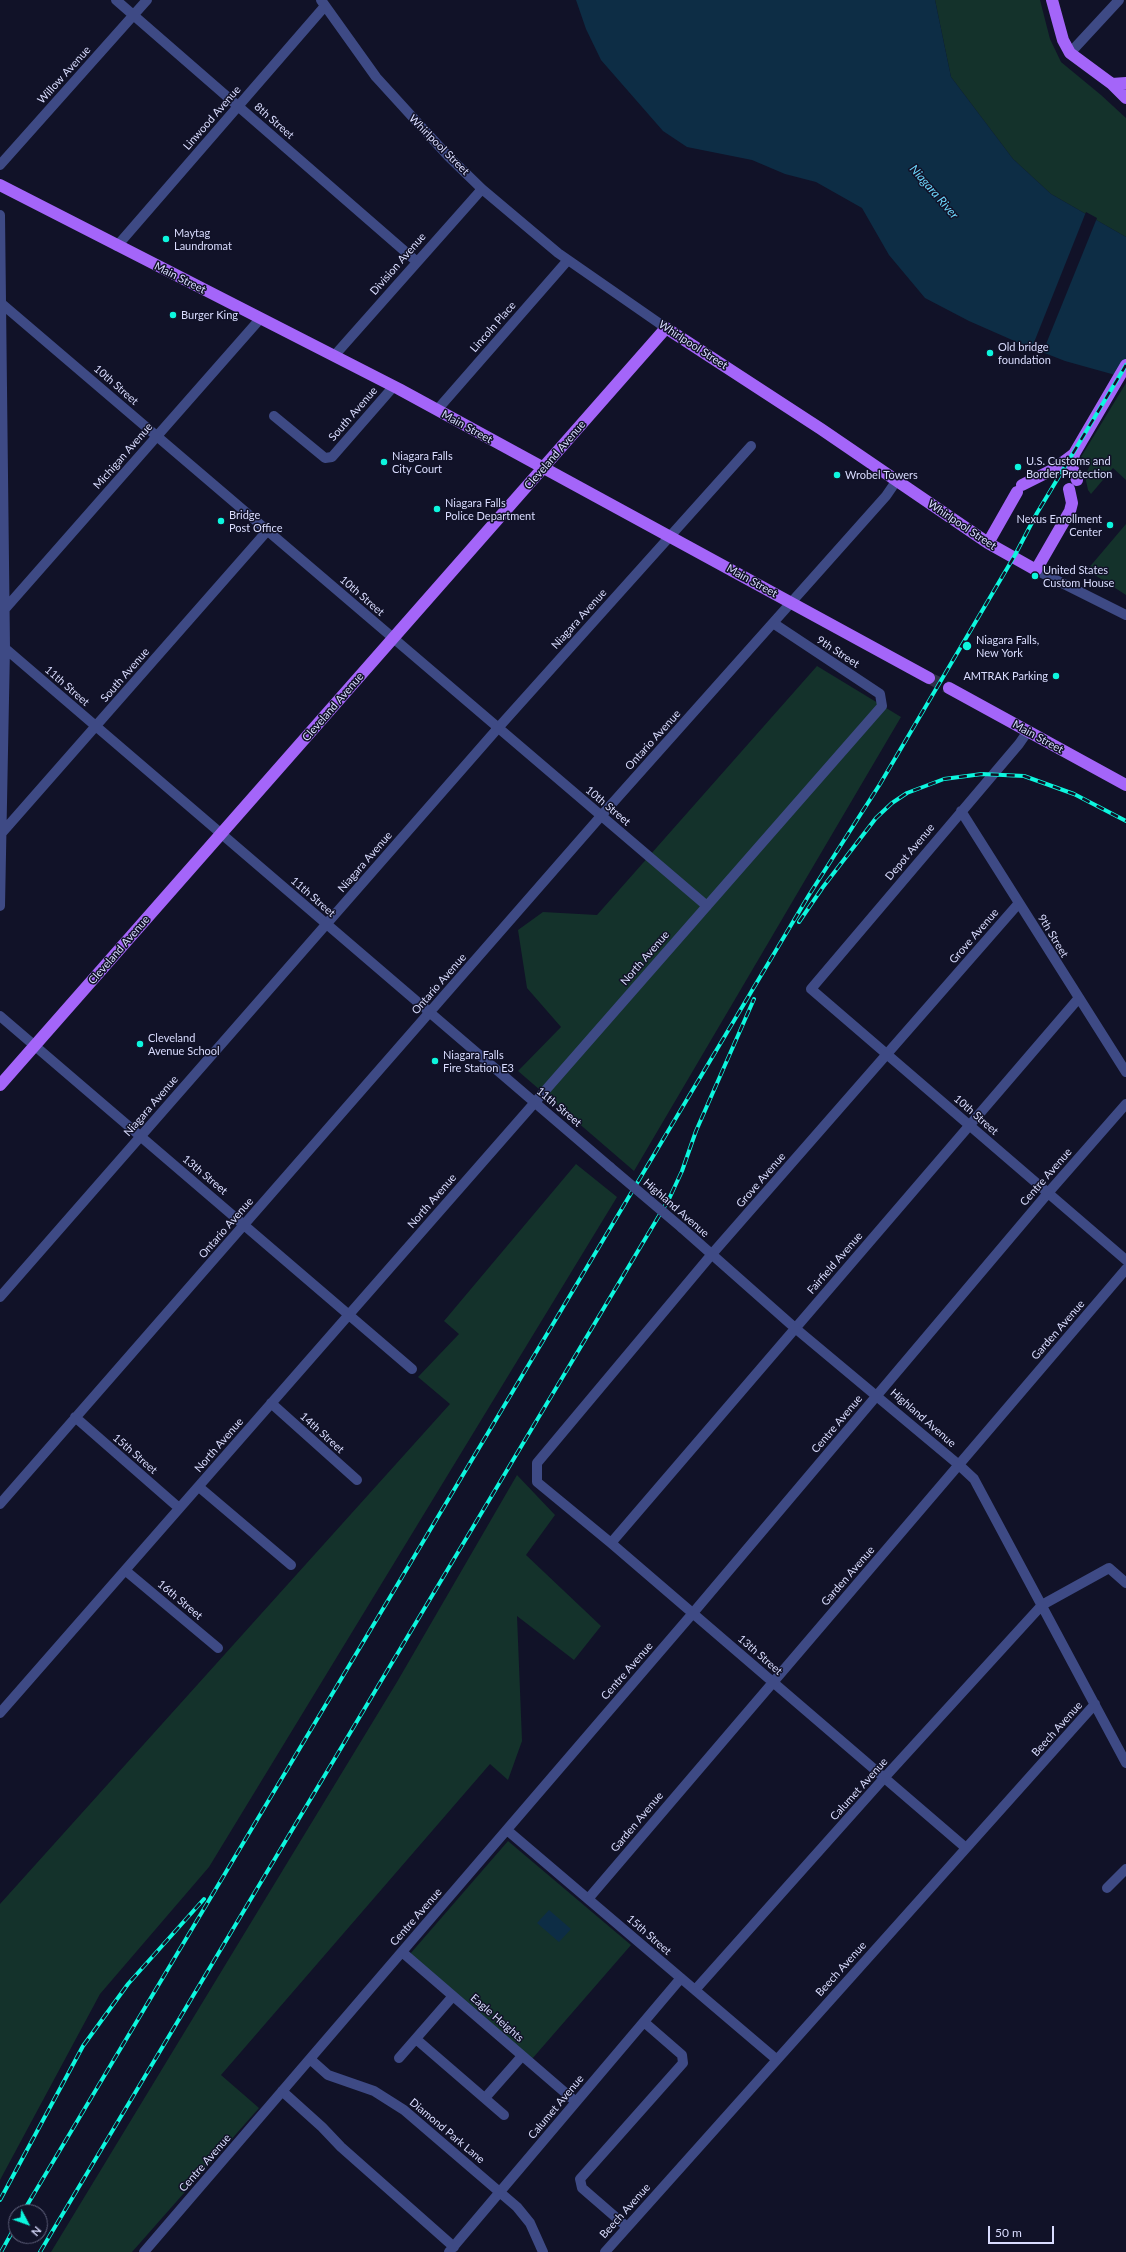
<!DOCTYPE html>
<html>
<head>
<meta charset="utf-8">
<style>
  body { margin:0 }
  #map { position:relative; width:1126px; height:2252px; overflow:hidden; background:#111228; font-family:Lato,sans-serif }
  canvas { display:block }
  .north { position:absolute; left:8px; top:2204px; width:40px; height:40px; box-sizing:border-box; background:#111228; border:1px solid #61637e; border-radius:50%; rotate:131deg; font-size:11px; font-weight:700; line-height:16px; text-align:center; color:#d9dcfe }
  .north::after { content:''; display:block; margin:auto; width:14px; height:18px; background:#0df6de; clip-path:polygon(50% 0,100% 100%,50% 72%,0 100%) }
  .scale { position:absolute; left:988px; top:2226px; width:66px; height:18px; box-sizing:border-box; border:2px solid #d9dcfe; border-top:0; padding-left:5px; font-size:12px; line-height:14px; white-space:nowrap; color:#d9dcfe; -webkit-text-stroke:3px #111228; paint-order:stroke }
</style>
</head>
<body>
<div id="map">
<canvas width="1126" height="2252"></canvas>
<div class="north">N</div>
<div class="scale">50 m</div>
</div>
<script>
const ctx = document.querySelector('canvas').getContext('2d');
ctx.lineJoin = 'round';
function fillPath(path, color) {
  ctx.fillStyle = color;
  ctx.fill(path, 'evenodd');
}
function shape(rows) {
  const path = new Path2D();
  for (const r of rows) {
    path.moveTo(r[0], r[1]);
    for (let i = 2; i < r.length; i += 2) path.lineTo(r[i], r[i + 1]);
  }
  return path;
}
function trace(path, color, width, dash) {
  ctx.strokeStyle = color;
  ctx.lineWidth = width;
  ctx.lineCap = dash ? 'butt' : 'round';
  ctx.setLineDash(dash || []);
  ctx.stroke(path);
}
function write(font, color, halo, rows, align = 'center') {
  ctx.font = font + ' Lato,sans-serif';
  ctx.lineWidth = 3;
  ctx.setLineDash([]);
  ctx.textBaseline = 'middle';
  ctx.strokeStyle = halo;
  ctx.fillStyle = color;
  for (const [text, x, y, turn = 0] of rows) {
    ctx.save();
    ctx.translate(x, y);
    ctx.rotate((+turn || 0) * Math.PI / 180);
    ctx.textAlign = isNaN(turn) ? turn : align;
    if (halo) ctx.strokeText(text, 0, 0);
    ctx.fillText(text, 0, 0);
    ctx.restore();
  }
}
const green = shape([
  [935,0,1040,0,1050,39,1061,62,1101,95,1126,118,1126,237,1051,194,1013,159,951,77],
  [1126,383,1126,480,1113,468,1091,494,1088,490,1085,476,1091,463,1081,457],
  [1126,524,1126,595,1087,570],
  [817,666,901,717,634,1171,518,1071,561,1027,527,988,518,930,543,912,597,915],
  [576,1164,617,1197,209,1867,100,1994,0,2180,0,1904,450,1404,418,1377,459,1334,444,1321],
  [517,1475,555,1515,526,1555,601,1626,574,1660,517,1616,522,1741,508,1780,490,1764,221,2075,259,2108,132,2252,51,2252,397,1682],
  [508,1841,631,1945,532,2059,410,1954]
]);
const water = shape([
  [576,0,935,0,951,77,1013,159,1051,194,1126,237,1126,378,1065,361,1019,343,969,321,925,298,889,255,862,208,816,182,785,174,752,160,687,147,663,131,601,60,586,29],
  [549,1910,571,1929,559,1942,537,1923]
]);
const pier = shape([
  [1086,212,1097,218,1042,354,1031,350]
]);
const majorTunnel = shape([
  [929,678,949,688]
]);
const minor = shape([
  [116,0,416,261],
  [321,0,376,77,448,156,482,189,558,253,666,328],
  [1070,53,1119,0],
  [0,165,147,0],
  [0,215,5,648,0,906],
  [117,246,325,6],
  [2,304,707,906],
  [334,356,482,189],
  [437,410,568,260],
  [274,416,325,458,332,457,394,386],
  [1036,570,1126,615],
  [4,610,260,319],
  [0,644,610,1167],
  [1028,731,1019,744,811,989,1126,1260],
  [961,811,1126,1072],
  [0,835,268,530],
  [0,1016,412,1369],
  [682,1228,795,1328,959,1465,974,1479,1126,1763],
  [0,1297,498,728,751,446],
  [271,1403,357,1480],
  [75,1417,179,1508],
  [199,1487,291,1565],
  [0,1504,601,816,886,496,897,480],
  [611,1543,1078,999],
  [126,1571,218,1648],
  [0,1713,882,706,880,694,773,623],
  [507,1830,776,2059],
  [966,1848,611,1543,537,1482,537,1463,712,1254,1019,903],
  [1107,1888,1126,1869],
  [588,1899,1126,1269],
  [402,1952,576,2102],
  [695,1990,885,1777,1042,1605,1109,1568,1126,1583],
  [416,2039,504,2115],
  [399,2058,453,1996],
  [310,2059,328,2075,374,2091,404,2110,517,2207,530,2223,543,2252],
  [282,2091,322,2127,341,2147,454,2247],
  [485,2098,522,2056],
  [627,2227,582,2188,580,2179,683,2063,682,2055,644,2022],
  [144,2252,693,1613,1048,1193,1126,1104],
  [449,2252,681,1978],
  [605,2252,1095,1704]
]);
const major = shape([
  [1052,0,1063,40,1070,53,1112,84,1126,98],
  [1112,84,1126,83],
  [0,185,399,389,929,678],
  [1077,480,1072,467,1074,454,1126,365],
  [1022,485,1054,469,1074,454],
  [988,543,1017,492],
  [949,688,1126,785],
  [0,1085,666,328,821,429,988,543,1036,570,1070,511,1072,503,1069,489]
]);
const rail = shape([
  [799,922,823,887,876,818,892,803,907,793,944,779,982,774,1024,776,1074,794,1126,821],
  [0,2200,83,2046,128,1984,204,1899],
  [23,2212,809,895,880,784,1015,555,1037,513,1126,365],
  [1,2252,16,2225],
  [40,2252,669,1199,682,1171,696,1131,754,999]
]);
const minorBridge = shape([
  [610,1167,682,1228]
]);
const markers = [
  [166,239,4,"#0df6de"],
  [173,315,4,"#0df6de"],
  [990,353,4,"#0df6de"],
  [384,462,4,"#0df6de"],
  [1018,467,4,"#0df6de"],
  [837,475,4,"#0df6de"],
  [437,509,4,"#0df6de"],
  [221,521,4,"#0df6de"],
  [1110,525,4,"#0df6de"],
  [1035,576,4,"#0df6de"],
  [967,646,5,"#0df6de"],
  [1056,676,4,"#0df6de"],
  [140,1044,4,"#0df6de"],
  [435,1061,4,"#0df6de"]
];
const streetNames = [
  ["Willow Avenue",64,75,-48],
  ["Linwood Avenue",212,118,-49],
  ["8th Street",274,121,41],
  ["Whirlpool Street",439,145,45],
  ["Division Avenue",398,264,-49],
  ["Main Street",180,278,27],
  ["Lincoln Place",493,327,-49],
  ["Whirlpool Street",693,345,33],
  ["10th Street",116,385,41],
  ["South Avenue",353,414,-49],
  ["Main Street",467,427,29],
  ["Cleveland Avenue",555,455,-49],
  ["Michigan Avenue",123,456,-49],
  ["Whirlpool Street",962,525,34],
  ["Main Street",752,581,29],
  ["10th Street",362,596,41],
  ["Niagara Avenue",579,619,-48],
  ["9th Street",838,652,33],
  ["South Avenue",125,675,-49],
  ["11th Street",67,686,41],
  ["Cleveland Avenue",333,707,-49],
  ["Main Street",1038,737,29],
  ["Ontario Avenue",653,740,-48],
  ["10th Street",608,806,40],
  ["Depot Avenue",910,852,-50],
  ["Niagara Avenue",365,862,-49],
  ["11th Street",313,897,41],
  ["Grove Avenue",974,936,-49],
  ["9th Street",1053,936,59],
  ["Cleveland Avenue",119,950,-49],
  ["North Avenue",645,958,-49],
  ["Ontario Avenue",439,984,-49],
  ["Niagara Avenue",151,1106,-49],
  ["11th Street",559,1107,40],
  ["10th Street",976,1115,41],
  ["13th Street",205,1175,40],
  ["Centre Avenue",1046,1177,-49],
  ["Grove Avenue",761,1180,-49],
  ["North Avenue",432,1201,-49],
  ["Highland Avenue",676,1208,41],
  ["Ontario Avenue",226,1228,-49],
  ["Fairfield Avenue",835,1263,-49],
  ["Garden Avenue",1058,1330,-49],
  ["Highland Avenue",923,1418,41],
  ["Centre Avenue",837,1424,-50],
  ["14th Street",322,1433,42],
  ["North Avenue",219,1445,-49],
  ["15th Street",135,1454,41],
  ["Garden Avenue",848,1576,-49],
  ["16th Street",180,1600,40],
  ["13th Street",760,1655,41],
  ["Centre Avenue",627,1671,-49],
  ["Beech Avenue",1057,1729,-48],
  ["Calumet Avenue",859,1789,-48],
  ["Garden Avenue",637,1822,-50],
  ["Centre Avenue",416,1917,-49],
  ["15th Street",649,1935,41],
  ["Beech Avenue",841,1969,-48],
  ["Eagle Heights",497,2018,41],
  ["Calumet Avenue",556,2107,-50],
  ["Diamond Park Lane",447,2131,40],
  ["Centre Avenue",205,2163,-49],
  ["Beech Avenue",625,2211,-48]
];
const poiNames = [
  ["Maytag",174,233],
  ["Laundromat",174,246],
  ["Burger King",181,315],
  ["Old bridge",998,347],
  ["foundation",998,360],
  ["Niagara Falls",392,456],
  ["City Court",392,469],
  ["U.S. Customs and",1026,461],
  ["Border Protection",1026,474],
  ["Wrobel Towers",845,475],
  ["Niagara Falls",445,503],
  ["Police Department",445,516],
  ["Bridge",229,515],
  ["Post Office",229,528],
  ["Nexus Enrollment",1102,519,"right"],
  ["Center",1102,532,"right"],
  ["United States",1043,570],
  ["Custom House",1043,583],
  ["Niagara Falls,",976,640],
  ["New York",976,653],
  ["AMTRAK Parking",1048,676,"right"],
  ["Cleveland",148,1038],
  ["Avenue School",148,1051],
  ["Niagara Falls",443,1055],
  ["Fire Station E3",443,1068]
];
const waterNames = [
  ["Niagara River",934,192,49]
];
fillPath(green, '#14322b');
fillPath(water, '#0d2d45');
fillPath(pier, '#111228');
trace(majorTunnel, '#2f3048', 12, [12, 6]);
trace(minor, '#3e4a85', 10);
trace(major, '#a465f9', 12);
trace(rail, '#0df6de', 4);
trace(rail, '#111228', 2.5, [8]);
trace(minorBridge, '#3e4a85', 10);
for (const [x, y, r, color] of markers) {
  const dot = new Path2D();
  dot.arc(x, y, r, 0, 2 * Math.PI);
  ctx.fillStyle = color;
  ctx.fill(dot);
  trace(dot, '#111228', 1.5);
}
write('11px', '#d9dcfe', '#111228', streetNames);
write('11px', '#d9dcfe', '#111228', poiNames, 'left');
write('italic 12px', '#6cd4f9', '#111228', waterNames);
</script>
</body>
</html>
